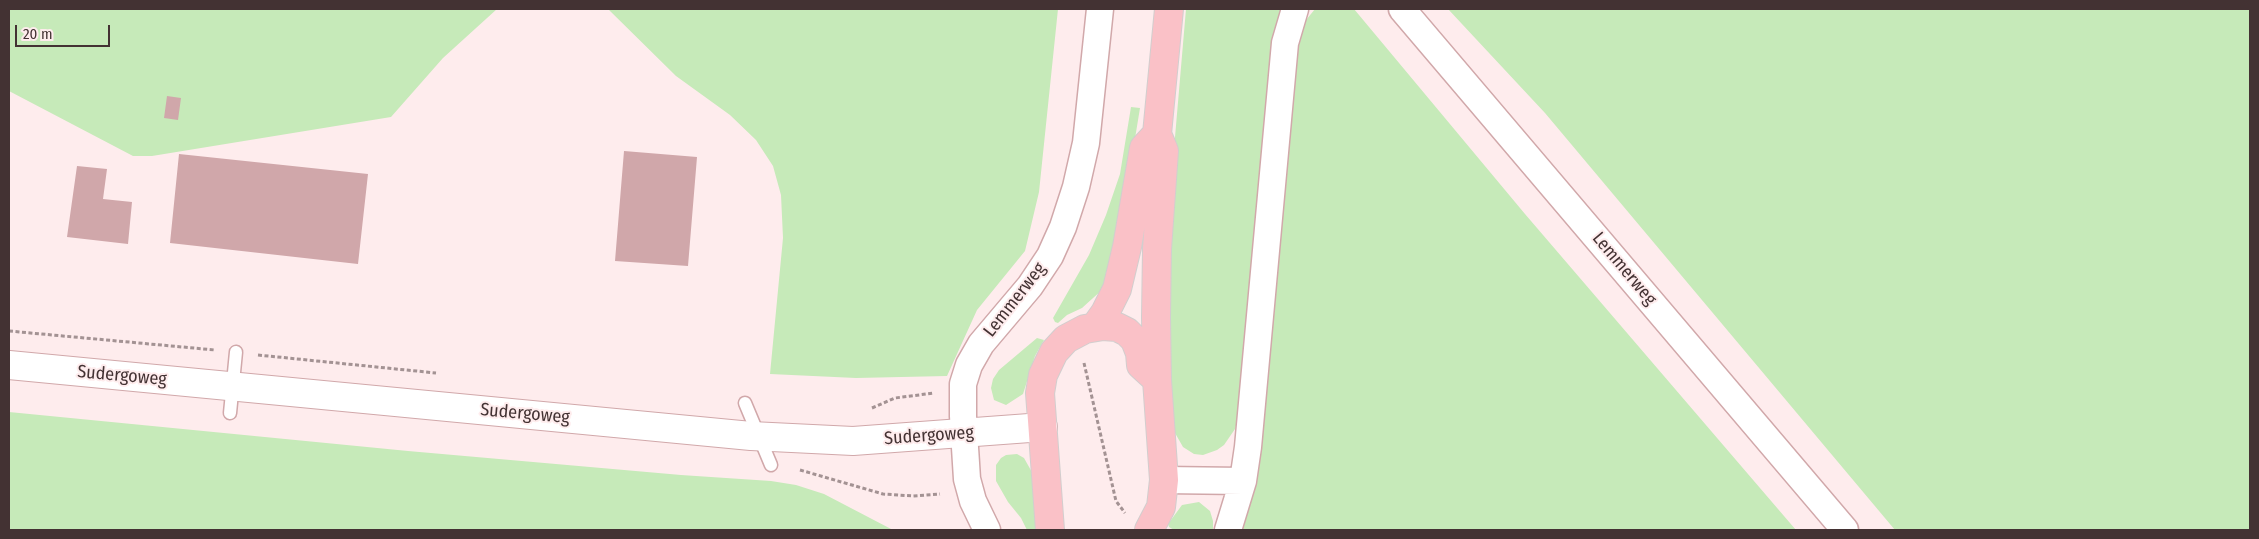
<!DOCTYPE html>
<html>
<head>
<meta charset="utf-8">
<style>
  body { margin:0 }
  #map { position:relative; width:2259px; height:539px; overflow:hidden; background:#feeced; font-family:"Fira Sans Condensed",sans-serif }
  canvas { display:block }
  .frame { position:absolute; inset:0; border:10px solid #433233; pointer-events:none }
  .scale { position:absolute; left:15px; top:25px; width:95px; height:22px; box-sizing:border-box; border:2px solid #433233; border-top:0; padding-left:6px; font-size:15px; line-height:18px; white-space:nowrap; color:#433233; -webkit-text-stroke:4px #feeced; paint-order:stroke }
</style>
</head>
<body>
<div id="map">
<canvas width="2259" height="539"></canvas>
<div class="frame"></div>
<div class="scale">20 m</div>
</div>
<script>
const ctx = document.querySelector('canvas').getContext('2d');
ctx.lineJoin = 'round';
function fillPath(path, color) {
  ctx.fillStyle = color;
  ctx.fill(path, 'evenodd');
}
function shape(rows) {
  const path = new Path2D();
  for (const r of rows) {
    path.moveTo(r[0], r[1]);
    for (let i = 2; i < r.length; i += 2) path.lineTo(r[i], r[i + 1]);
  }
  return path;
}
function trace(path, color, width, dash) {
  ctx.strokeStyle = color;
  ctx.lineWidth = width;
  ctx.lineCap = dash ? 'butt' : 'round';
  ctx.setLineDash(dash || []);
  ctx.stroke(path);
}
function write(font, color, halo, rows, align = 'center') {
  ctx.font = font + ' "Fira Sans Condensed",sans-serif';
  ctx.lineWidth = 4;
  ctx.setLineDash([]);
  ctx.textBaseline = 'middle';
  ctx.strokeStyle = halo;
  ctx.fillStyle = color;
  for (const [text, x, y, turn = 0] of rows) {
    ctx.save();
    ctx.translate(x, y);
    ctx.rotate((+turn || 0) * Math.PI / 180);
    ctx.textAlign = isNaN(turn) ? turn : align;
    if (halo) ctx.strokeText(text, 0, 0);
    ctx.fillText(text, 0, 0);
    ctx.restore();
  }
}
const green = shape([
  [9,9,497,9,443,58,391,117,152,156,133,156,9,91],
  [608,9,1058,9,1039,192,1025,251,977,310,947,376,856,378,770,374,783,238,781,195,773,166,756,140,730,115,676,76],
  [1186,9,1281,9,1277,23,1239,416,1235,429,1224,445,1217,450,1203,455,1194,454,1183,447,1175,433,1170,394,1166,242],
  [1315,9,1354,9,1525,214,1796,530,1241,530,1296,44,1302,25],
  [1448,9,2250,9,2250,530,1895,530,1545,113],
  [1131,107,1140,108,1118,242,1103,289,1082,308,1067,315,1058,323,1055,322,1053,318,1089,255,1106,215,1120,174],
  [1037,338,1044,340,1035,356,1023,394,1006,405,994,400,991,388,993,379,999,370],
  [9,412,408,451,681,475,771,481,796,485,824,494,893,530,9,530],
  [1017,454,1024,458,1033,474,1036,530,1027,530,1021,518,1008,502,996,481,996,465,1001,458,1006,455],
  [1199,502,1210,511,1213,521,1213,530,1174,530,1169,527,1168,524,1182,505]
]);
const building = shape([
  [167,96,181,98,178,120,164,118],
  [624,151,697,157,688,266,615,261],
  [179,154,368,174,358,264,170,243],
  [77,166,107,169,103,199,132,202,128,244,67,237]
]);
const path = shape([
  [9,331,215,350],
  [258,355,436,373],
  [1084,363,1116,501,1125,513],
  [872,408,895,398,934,393],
  [800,470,883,494,913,496,940,494]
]);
const service = shape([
  [745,403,771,465],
  [230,413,236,352]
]);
const minor = shape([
  [1402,9,1845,530],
  [1164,480,1243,481],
  [987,530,973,501,967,479,963,416,963,384,969,365,981,344,1030,286,1050,256,1063,227,1076,187,1086,143,1100,9],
  [1228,530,1243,481,1248,447,1285,43,1295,9]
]);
const tertiary = shape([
  [9,365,751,436,853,441,1043,427]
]);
const primary = shape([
  [1095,327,1105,313,1117,289,1127,247,1144,148,1157,134],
  [1050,530,1040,393,1043,375,1054,352,1066,339,1085,329,1103,326,1117,327,1127,332,1135,340,1140,353,1141,365,1154,377],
  [1149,530,1161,507,1164,480,1157,380,1156,317,1157,249,1164,151,1157,134,1169,9]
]);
const streetNames = [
  ["Lemmerweg",1624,269,50],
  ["Lemmerweg",1015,300,-52],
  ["Sudergoweg",122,376,5],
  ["Sudergoweg",525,414,5],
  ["Sudergoweg",929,436,-4]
];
fillPath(green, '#c6eab9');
fillPath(building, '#d0a7aa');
trace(service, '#d1a8aa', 15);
trace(minor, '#d1a8aa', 29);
trace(tertiary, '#d1a8aa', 30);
trace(primary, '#d2cece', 30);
trace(path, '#a39293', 3, [4, 2.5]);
trace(service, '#fff', 12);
trace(minor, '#fff', 26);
trace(tertiary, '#fff', 28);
trace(primary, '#fac1c7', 28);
write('18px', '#433233', '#feeced', streetNames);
</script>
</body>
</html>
